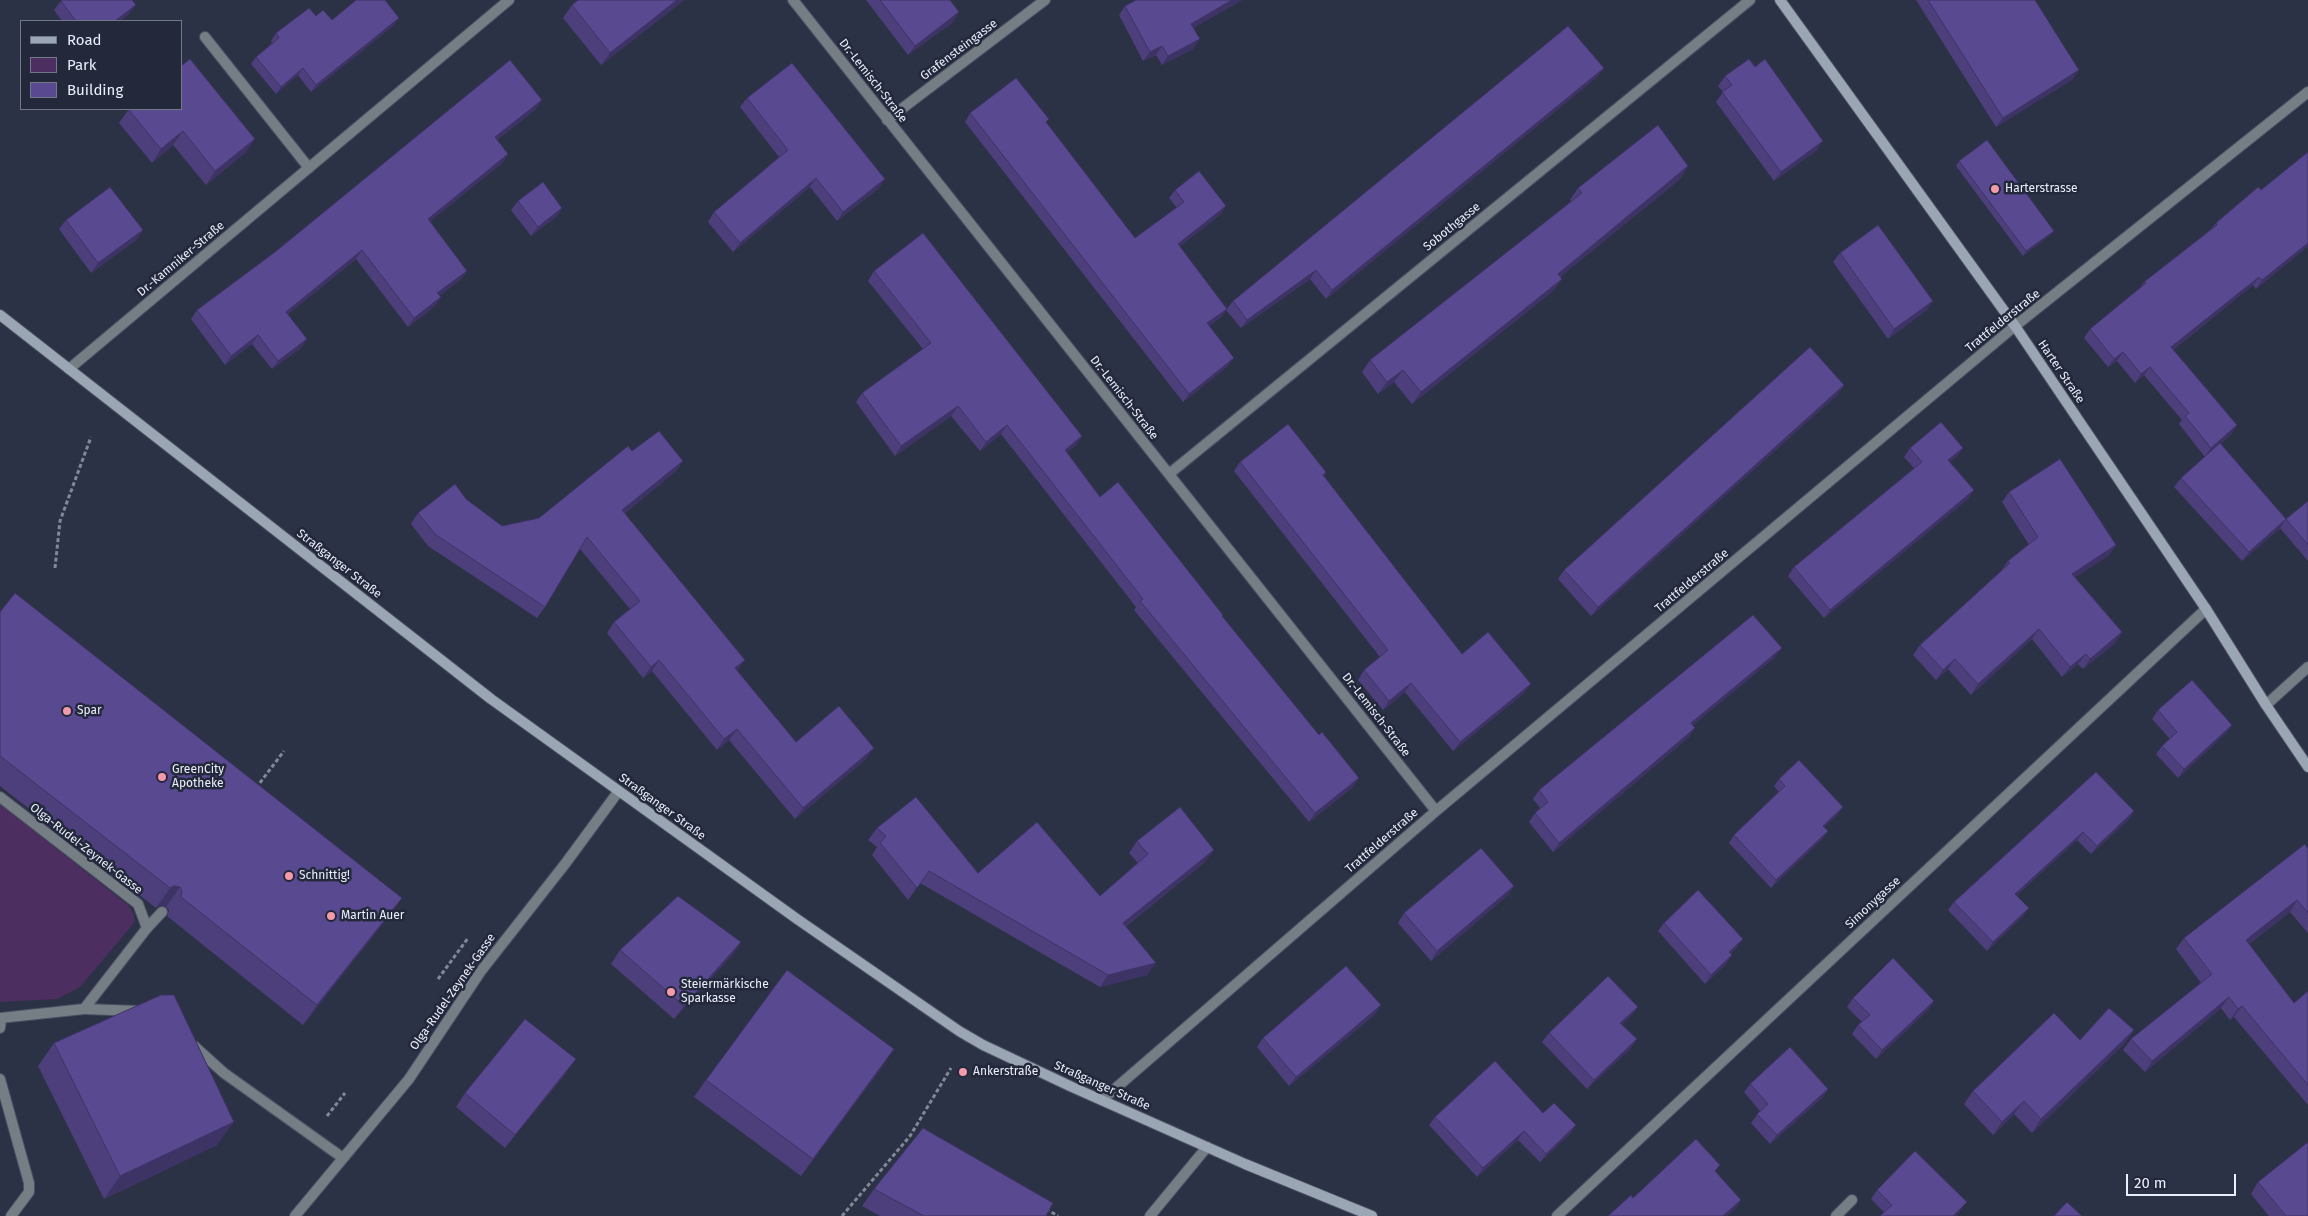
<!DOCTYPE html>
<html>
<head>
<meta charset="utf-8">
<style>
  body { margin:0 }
  #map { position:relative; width:2308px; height:1216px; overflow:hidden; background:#2c3245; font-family:"Fira Sans",sans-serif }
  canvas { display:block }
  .legend { position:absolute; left:20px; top:20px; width:162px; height:90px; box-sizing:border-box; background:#23283b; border:1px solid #737888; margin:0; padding:6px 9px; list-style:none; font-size:15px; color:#ebeffc }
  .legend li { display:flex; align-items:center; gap:10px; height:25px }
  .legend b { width:25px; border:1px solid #737888 }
  .scale { position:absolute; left:2126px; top:1174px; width:110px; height:22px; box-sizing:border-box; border:2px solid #ebeffc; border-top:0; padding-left:6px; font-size:15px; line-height:18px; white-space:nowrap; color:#ebeffc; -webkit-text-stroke:4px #23283b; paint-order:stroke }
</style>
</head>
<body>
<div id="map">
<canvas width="2308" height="1216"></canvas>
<ul class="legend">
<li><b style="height:6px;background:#9aa6b4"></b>Road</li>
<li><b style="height:14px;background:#4c2e60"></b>Park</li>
<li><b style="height:14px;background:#584990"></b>Building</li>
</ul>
<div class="scale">20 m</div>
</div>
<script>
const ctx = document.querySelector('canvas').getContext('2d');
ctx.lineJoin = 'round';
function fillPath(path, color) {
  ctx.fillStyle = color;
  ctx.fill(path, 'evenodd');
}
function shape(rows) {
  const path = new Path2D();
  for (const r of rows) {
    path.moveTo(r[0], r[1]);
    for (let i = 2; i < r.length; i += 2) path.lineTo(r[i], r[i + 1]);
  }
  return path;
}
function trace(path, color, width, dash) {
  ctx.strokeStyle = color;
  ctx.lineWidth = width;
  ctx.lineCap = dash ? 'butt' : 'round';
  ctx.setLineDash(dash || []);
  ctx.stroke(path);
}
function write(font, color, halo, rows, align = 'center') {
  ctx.font = font + ' "Fira Sans",sans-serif';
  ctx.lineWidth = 5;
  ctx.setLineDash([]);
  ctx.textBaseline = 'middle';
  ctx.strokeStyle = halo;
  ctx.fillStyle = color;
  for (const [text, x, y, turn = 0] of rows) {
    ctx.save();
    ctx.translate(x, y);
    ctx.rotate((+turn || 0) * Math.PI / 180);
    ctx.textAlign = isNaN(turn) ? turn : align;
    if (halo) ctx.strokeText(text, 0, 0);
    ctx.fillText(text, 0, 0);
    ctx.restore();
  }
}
const green = shape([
  [0,804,128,905,134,915,135,921,129,929,80,987,57,999,0,1002]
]);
const path = shape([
  [55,568,60,521,91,437],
  [256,788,284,751],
  [438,979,468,938],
  [327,1116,345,1093],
  [1046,1209,1058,1216],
  [842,1216,910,1136,951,1068]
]);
const lane = shape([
  [0,797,138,904,147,928],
  [84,1009,139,1011],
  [0,1028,1,1018],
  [194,1046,224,1073,343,1158],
  [0,1079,29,1183,29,1192,11,1216],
  [1836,1216,1852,1200]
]);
const street = shape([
  [793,0,1436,811],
  [205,37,309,168],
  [887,120,1045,0],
  [69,369,509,0],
  [1169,474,1750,0],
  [2266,705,2308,667],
  [0,1018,84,1009,147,928,162,912],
  [1102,1100,1436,811,2015,326,2308,92],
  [295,1216,409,1079,481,971,565,864,618,792],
  [1150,1216,1207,1147],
  [1557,1216,2206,609]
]);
const secondary = shape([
  [1780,0,2015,326,2206,609,2266,705,2308,767],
  [0,315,491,699,797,919,959,1031,983,1045,1072,1087,1245,1164,1372,1216]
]);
const wall = shape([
  [684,0,601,65,563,18,572,5],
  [866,0,950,0,953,22,908,55],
  [1136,0,1242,0,1193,28,1193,49,1162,65,1156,55,1143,61,1119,15,1125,6],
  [1916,0,2035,0,2073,79,1996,127],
  [61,1,129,14,120,21,62,21,54,10],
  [316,16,332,20,394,25,311,92,298,75,276,94,251,64,256,57,272,43,271,41,276,33],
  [1604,68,1597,77,1326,299,1310,279,1241,328,1226,310,1233,301],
  [1725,76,1817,150,1774,181,1716,102,1723,92,1718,86],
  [747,98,879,188,837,221,810,187,733,252,708,222,714,212,779,157,740,107],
  [129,109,246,152,206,185,173,145,152,163,119,123],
  [536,109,497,140,508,154,502,163,430,221,467,271,461,279,439,296,435,306,408,327,356,259,288,314,301,348,272,369,252,344,225,365,191,319,197,310],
  [970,113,1046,122,1135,238,1177,208,1169,198,1175,190,1221,214,1180,246,1227,309,1221,317,1209,326,1228,366,1183,402,965,122],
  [2308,152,2308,246,2256,289,2253,285,2173,350,2237,425,2231,434,2220,444,2286,519,2280,528,2242,561,2174,487,2181,478,2205,457,2179,424,2182,420,2144,375,2135,383,2117,361,2108,367,2084,338,2090,329,2140,288,2144,282,2211,229,2216,223,2261,190],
  [1959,161,2054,231,2050,235,2023,256,1956,166],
  [1688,166,1680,179,1560,277,1562,279,1553,291,1412,404,1394,382,1378,394,1362,372,1370,360,1571,202,1570,200,1578,188],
  [518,201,562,208,556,217,531,236,511,210],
  [66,220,143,230,136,240,91,273,59,229],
  [1840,253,1927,310,1888,339,1833,262],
  [874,271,1082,436,1076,445,1067,452,1100,497,1222,616,1353,787,1309,822,1134,610,1136,607,1001,434,980,451,951,416,895,456,856,402,862,393,923,349,868,281],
  [1844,385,1838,394,1591,616,1558,579,1564,570],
  [1910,448,1963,448,1957,456,1949,462,1969,498,1824,618,1788,576,1794,567,1914,468,1904,457],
  [632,451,683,461,675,472,625,513,737,671,796,742,866,759,795,819,729,740,717,750,652,671,643,678,607,633,614,622,630,609,580,549,545,607,537,618,428,546,411,524,418,513,466,499,502,526,539,518],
  [1240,462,1326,472,1324,476,1462,654,1524,693,1453,751,1405,692,1383,710,1358,680,1364,670,1380,657,1234,471],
  [2009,492,2116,545,2108,556,2075,577,2122,632,2115,643,2083,669,2078,664,2062,677,2032,639,1971,695,1948,669,1936,680,1913,655,1920,645,2001,571,2008,561,2029,545,2002,502],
  [2308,501,2308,561,2280,528,2286,519],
  [0,612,402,898,388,917,303,1025,167,916,169,910,166,907,160,905,156,908,0,786],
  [1775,657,1693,725,1689,737,1553,852,1529,822,1535,813,1540,808,1533,799,1539,790],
  [2158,710,2232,725,2226,733,2178,778,2156,754,2162,746,2170,739,2152,719],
  [2096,772,2134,811,2128,820,2091,854,2077,840,2017,895,2023,916,1987,951,1948,910,1954,902],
  [1779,779,1843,807,1838,814,1824,827,1828,831,1823,838,1771,888,1729,843,1734,835,1779,792,1774,786],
  [877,828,978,873,1100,896,1138,863,1129,853,1137,841,1205,862,1125,927,1147,975,1100,987,920,883,908,900,872,855,877,847,868,840],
  [2308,849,2308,933,2290,912,2249,944,2294,1003,2308,991,2308,1105,2234,1017,2230,1020,2221,1008,2145,1072,2123,1050,2131,1039,2201,983,2176,949,2184,938],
  [1514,886,1508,895,1431,961,1398,923,1404,913],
  [1664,923,1737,947,1730,954,1726,964,1705,984,1658,931],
  [741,942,732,955,674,1019,611,964,620,950],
  [1853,998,1934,1001,1928,1010,1876,1059,1852,1034,1858,1025,1862,1022,1847,1007],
  [1381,1005,1374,1015,1289,1086,1257,1047,1263,1038],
  [1631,1016,1622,1024,1637,1039,1630,1049,1587,1089,1542,1042,1549,1033],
  [2134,1030,2125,1043,2032,1133,2014,1114,1993,1135,1964,1104,1973,1091,2080,1040],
  [54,1043,217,1145,104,1199,38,1066],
  [882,1067,801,1176,694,1097,706,1080],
  [566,1073,505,1148,456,1107,465,1093],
  [1750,1084,1828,1089,1822,1098,1770,1144,1751,1123,1760,1111,1744,1092],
  [1543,1113,1576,1125,1570,1134,1540,1162,1518,1140,1477,1177,1429,1125,1435,1117],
  [2258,1182,2308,1216,2269,1216,2251,1194],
  [874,1189,1046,1216,880,1216,862,1206],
  [1877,1190,1960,1211,1956,1216,1880,1216,1884,1212,1871,1199]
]);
const shadedWall = shape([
  [677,0,684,0,601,65,610,53],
  [1232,0,1242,0,1184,33,1191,24],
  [136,5,129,14,120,21,115,21],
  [959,12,953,22,908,55,915,46],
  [399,18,394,25,311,92,316,85],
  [1200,39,1193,49,1162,65,1168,56],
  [1162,46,1156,55,1143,61,1150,52],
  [303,68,298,75,276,94,281,87],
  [1604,68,1597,77,1326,299,1332,290],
  [2079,70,2073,79,1996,127,2003,118],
  [542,100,536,109,489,146,495,137],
  [183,131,173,145,152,163,161,149],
  [255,139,246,152,206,185,215,171],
  [1823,141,1817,150,1774,181,1781,172],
  [508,154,502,163,422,228,428,219],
  [1688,166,1680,179,1549,286,1558,274],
  [816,178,810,187,733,252,740,243],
  [885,179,879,188,837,221,843,212],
  [1226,206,1221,214,1173,252,1178,244],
  [562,208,556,217,531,236,538,227],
  [143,230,136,240,91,273,98,263],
  [2054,231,2050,235,2023,256,2026,251],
  [2308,243,2308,246,2256,289,2262,280],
  [362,250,356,259,280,320,286,312],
  [1316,270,1310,279,1241,328,1247,320],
  [467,271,461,279,431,302,437,293],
  [2259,277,2253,285,2165,356,2171,347],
  [1562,279,1553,291,1412,404,1421,392],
  [441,297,435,306,408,327,414,318],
  [1933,301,1927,310,1888,339,1894,329],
  [1227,309,1221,317,1201,331,1207,323],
  [258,335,252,344,225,365,231,356],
  [307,339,301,348,272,369,278,361],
  [2123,352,2117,361,2108,367,2114,359],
  [1234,358,1228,366,1183,402,1189,394],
  [2150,367,2144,375,2135,383,2141,374],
  [1403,370,1394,382,1378,394,1387,382],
  [1844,385,1838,394,1591,616,1598,607],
  [958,406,951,416,895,456,901,446],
  [1007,425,1001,434,980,451,986,442],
  [2237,425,2231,434,2205,457,2211,448],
  [1082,436,1076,445,1059,459,1065,450],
  [1963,448,1957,456,1942,469,1948,460],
  [683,461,675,472,615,521,622,510],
  [1974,490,1969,498,1824,618,1830,610],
  [2286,519,2280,528,2242,561,2249,552],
  [2116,545,2108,556,2065,584,2072,574],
  [2039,629,2032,639,1971,695,1978,684],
  [2122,632,2115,643,2083,669,2090,659],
  [1782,648,1775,657,1685,732,1691,723],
  [2086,654,2078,664,2062,677,2070,667],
  [1955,659,1948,669,1936,680,1943,670],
  [659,660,652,671,643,678,651,667],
  [745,660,737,671,735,668],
  [1411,683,1405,692,1383,710,1389,701],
  [1531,684,1524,693,1453,751,1460,742],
  [2232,725,2226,733,2178,778,2184,769],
  [1695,728,1689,737,1553,852,1559,843],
  [737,729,729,740,717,750,724,739],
  [874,748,866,759,795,819,803,808],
  [1359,778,1353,787,1309,822,1315,813],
  [1843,807,1838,814,1818,833,1823,826],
  [2134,811,2128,820,2091,854,2097,846],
  [1828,831,1823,838,1771,888,1776,880],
  [2083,832,2077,840,2009,902,2015,894],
  [1214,850,1205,862,1114,935,1123,923],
  [174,886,180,887,166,907,160,905,156,908,170,888],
  [1514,886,1508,895,1431,961,1437,951],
  [402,898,388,917,303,1025,317,1005],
  [2297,900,2290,912,2238,952,2246,940],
  [2029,908,2023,916,1987,951,1993,942],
  [1743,939,1737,947,1723,960,1729,952],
  [741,942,732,955,674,1019,684,1006],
  [1732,955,1726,964,1705,984,1711,975],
  [1156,963,1147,975,1100,987,1108,975],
  [2229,997,2221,1008,2145,1072,2152,1061],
  [1934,1001,1928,1010,1876,1059,1882,1050],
  [1381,1005,1374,1015,1289,1086,1296,1077],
  [2242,1006,2234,1017,2230,1020,2238,1009],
  [1638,1007,1631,1016,1614,1032,1620,1023],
  [2134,1030,2125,1043,2032,1133,2041,1119],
  [1637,1039,1630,1049,1587,1089,1594,1080],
  [894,1049,882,1067,801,1176,813,1159],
  [576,1059,566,1073,505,1148,515,1135],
  [1828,1089,1822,1098,1770,1144,1777,1135],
  [2024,1101,2014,1114,1993,1135,2002,1122],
  [234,1122,217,1145,104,1199,120,1176],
  [1576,1125,1570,1134,1540,1162,1546,1154],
  [1524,1131,1518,1140,1477,1177,1483,1168],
  [1741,1200,1736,1208,1727,1216,1723,1216],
  [1967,1202,1960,1211,1956,1216,1953,1216]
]);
const building = shape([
  [62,0,132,0,136,5,115,21,76,21,61,1,62,0],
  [356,0,385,0,399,18,316,85,303,68,281,87,256,57,279,38,276,33,309,8,316,16,323,10,332,20,356,0],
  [578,0,677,0,610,53,572,5,578,0],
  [880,0,950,0,959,12,915,46,880,0],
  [1136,0,1232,0,1191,24,1200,39,1168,56,1162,46,1150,52,1125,6,1136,0],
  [1928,0,2035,0,2079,70,2003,118,1928,0],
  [1568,26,1604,68,1332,290,1316,270,1247,320,1233,301,1568,26],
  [190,59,255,139,215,171,183,131,161,149,128,109,181,109,181,66,190,59],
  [1749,59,1755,67,1765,59,1823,141,1781,172,1722,92,1732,85,1725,76,1749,59],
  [510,60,542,100,495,137,508,154,428,219,467,271,437,293,441,297,414,318,362,250,286,312,307,339,278,361,258,335,231,356,197,310,275,252,510,60],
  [792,63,885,179,843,212,816,178,740,243,714,212,788,150,747,98,792,63],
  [1016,78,1049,119,1046,122,1135,238,1184,202,1175,190,1199,171,1226,206,1178,244,1227,309,1207,323,1234,358,1189,394,970,113,1016,78],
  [1658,125,1688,166,1558,274,1562,279,1421,392,1403,370,1387,382,1370,360,1582,193,1578,188,1658,125],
  [1987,140,2054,231,2026,251,1959,161,1987,140],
  [2308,152,2308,243,2262,280,2259,277,2171,347,2237,425,2211,448,2185,416,2189,413,2150,367,2141,374,2123,352,2114,359,2090,329,2146,283,2144,282,2217,225,2216,223,2258,187,2261,190,2308,152],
  [543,182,562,208,538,227,518,201,543,182],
  [110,187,143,230,98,263,66,220,110,187],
  [1878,225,1933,301,1894,329,1840,253,1878,225],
  [923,233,1082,436,1065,450,1100,497,1118,482,1223,615,1222,616,1319,735,1322,732,1359,778,1315,813,1140,601,1143,599,1007,425,986,442,958,406,901,446,862,393,931,343,874,271,923,233],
  [1810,347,1844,385,1598,607,1564,570,1810,347],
  [1941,422,1963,448,1948,460,1974,490,1830,610,1794,567,1922,462,1910,448,1941,422],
  [1288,424,1326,472,1323,475,1462,654,1488,632,1531,684,1460,742,1411,683,1389,701,1364,670,1388,650,1240,462,1288,424],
  [659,431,683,461,622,510,745,660,735,668,796,742,839,706,874,748,803,808,737,729,724,739,659,660,651,667,614,622,640,601,587,537,545,607,436,535,418,513,455,484,466,499,502,526,539,518,628,446,632,451,659,431],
  [2220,443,2286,519,2249,552,2181,478,2220,443],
  [2060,459,2116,545,2072,574,2122,632,2090,659,2086,654,2070,667,2039,629,1978,684,1955,659,1943,670,1920,645,2010,563,2008,561,2038,537,2009,492,2060,459],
  [2308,501,2308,545,2286,519,2308,501],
  [15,593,402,898,317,1005,181,897,182,891,180,887,174,886,170,888,0,756,0,612,15,593],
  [1753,615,1782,648,1691,723,1695,728,1559,843,1535,813,1548,802,1539,790,1753,615],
  [2192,680,2232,725,2184,769,2162,746,2177,732,2158,710,2192,680],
  [1799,760,1843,807,1823,826,1828,831,1776,880,1734,835,1785,786,1779,779,1799,760],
  [2096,772,2134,811,2097,846,2083,832,2015,894,2029,908,1993,942,1954,902,2096,772],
  [916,797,978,873,1037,822,1100,896,1148,854,1137,841,1180,807,1214,850,1123,923,1156,963,1108,975,929,871,917,888,880,843,886,836,877,828,916,797],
  [2305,844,2308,849,2308,913,2297,900,2246,940,2294,1003,2308,991,2308,1085,2242,1006,2238,1009,2229,997,2152,1061,2131,1039,2212,974,2184,938,2305,844],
  [1481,848,1514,886,1437,951,1404,913,1481,848],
  [1698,890,1743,939,1729,952,1732,955,1711,975,1664,923,1698,890],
  [678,896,741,942,684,1006,620,950,678,896],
  [1893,958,1934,1001,1882,1050,1858,1025,1870,1015,1853,998,1893,958],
  [1346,966,1381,1005,1296,1077,1263,1038,1346,966],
  [787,970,894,1049,813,1159,706,1080,787,970],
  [1608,976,1638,1007,1620,1023,1637,1039,1594,1080,1549,1033,1608,976],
  [161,995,174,995,234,1122,120,1176,54,1043,161,995],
  [2109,1008,2134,1030,2041,1119,2024,1101,2002,1122,1973,1091,2054,1013,2080,1040,2109,1008],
  [525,1019,576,1059,515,1135,465,1093,525,1019],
  [1790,1047,1828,1089,1777,1135,1757,1114,1768,1104,1750,1084,1790,1047],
  [1495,1061,1543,1113,1554,1103,1576,1125,1546,1154,1524,1131,1483,1168,1435,1117,1495,1061],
  [923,1128,1053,1203,1046,1216,924,1216,874,1189,923,1128],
  [1696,1139,1720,1165,1715,1171,1741,1200,1723,1216,1608,1216,1631,1195,1633,1198,1696,1139],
  [2308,1142,2308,1216,2286,1216,2258,1182,2308,1142],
  [1915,1151,1967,1202,1953,1216,1880,1216,1892,1205,1877,1190,1915,1151],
  [2067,1202,2082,1216,2054,1216,2067,1202]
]);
const markers = [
  [1995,189,5,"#f39aab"],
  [67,711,5,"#f39aab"],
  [162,777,5,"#f39aab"],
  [289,876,5,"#f39aab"],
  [331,916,5,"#f39aab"],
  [671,992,5,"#f39aab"],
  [963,1072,5,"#f39aab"]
];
const streetNames = [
  ["Grafensteingasse",959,50,-37],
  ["Dr.-Lemisch-Straße",873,81,52],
  ["Sobothgasse",1452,227,-39],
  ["Dr.-Kamniker-Straße",181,259,-40],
  ["Trattfelderstraße",2003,321,-39],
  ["Harter Straße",2061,372,56],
  ["Dr.-Lemisch-Straße",1124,398,52],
  ["Straßganger Straße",339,564,38],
  ["Trattfelderstraße",1692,581,-40],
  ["Dr.-Lemisch-Straße",1376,715,52],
  ["Straßganger Straße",662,807,36],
  ["Trattfelderstraße",1382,841,-41],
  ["Olga-Rudel-Zeynek-Gasse",86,849,38],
  ["Simonygasse",1873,903,-43],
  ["Olga-Rudel-Zeynek-Gasse",453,992,-55],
  ["Straßganger Straße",1102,1086,24]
];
const poiNames = [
  ["Harterstrasse",2005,189],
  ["Spar",77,711],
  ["GreenCity",172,770],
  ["Apotheke",172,784],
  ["Schnittig!",299,876],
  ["Martin Auer",341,916],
  ["Steiermärkische",681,985],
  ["Sparkasse",681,999],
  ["Ankerstraße",973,1072]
];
fillPath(green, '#4c2e60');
trace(lane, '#4b5062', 12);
trace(street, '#4b5062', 12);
trace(secondary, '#4b5062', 12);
trace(path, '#838898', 3, [4, 2.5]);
trace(lane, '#757d85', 10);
trace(street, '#757d85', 10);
trace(secondary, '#9aa6b4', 10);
fillPath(wall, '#4c3f7c');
fillPath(shadedWall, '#3e3365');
fillPath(building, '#584990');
trace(building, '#3e3365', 1);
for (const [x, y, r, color] of markers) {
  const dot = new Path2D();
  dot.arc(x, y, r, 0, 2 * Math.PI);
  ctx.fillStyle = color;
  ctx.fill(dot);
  trace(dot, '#23283b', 2);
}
write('12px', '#ebeffc', '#23283b', streetNames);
write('12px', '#ebeffc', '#23283b', poiNames, 'left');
</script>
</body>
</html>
